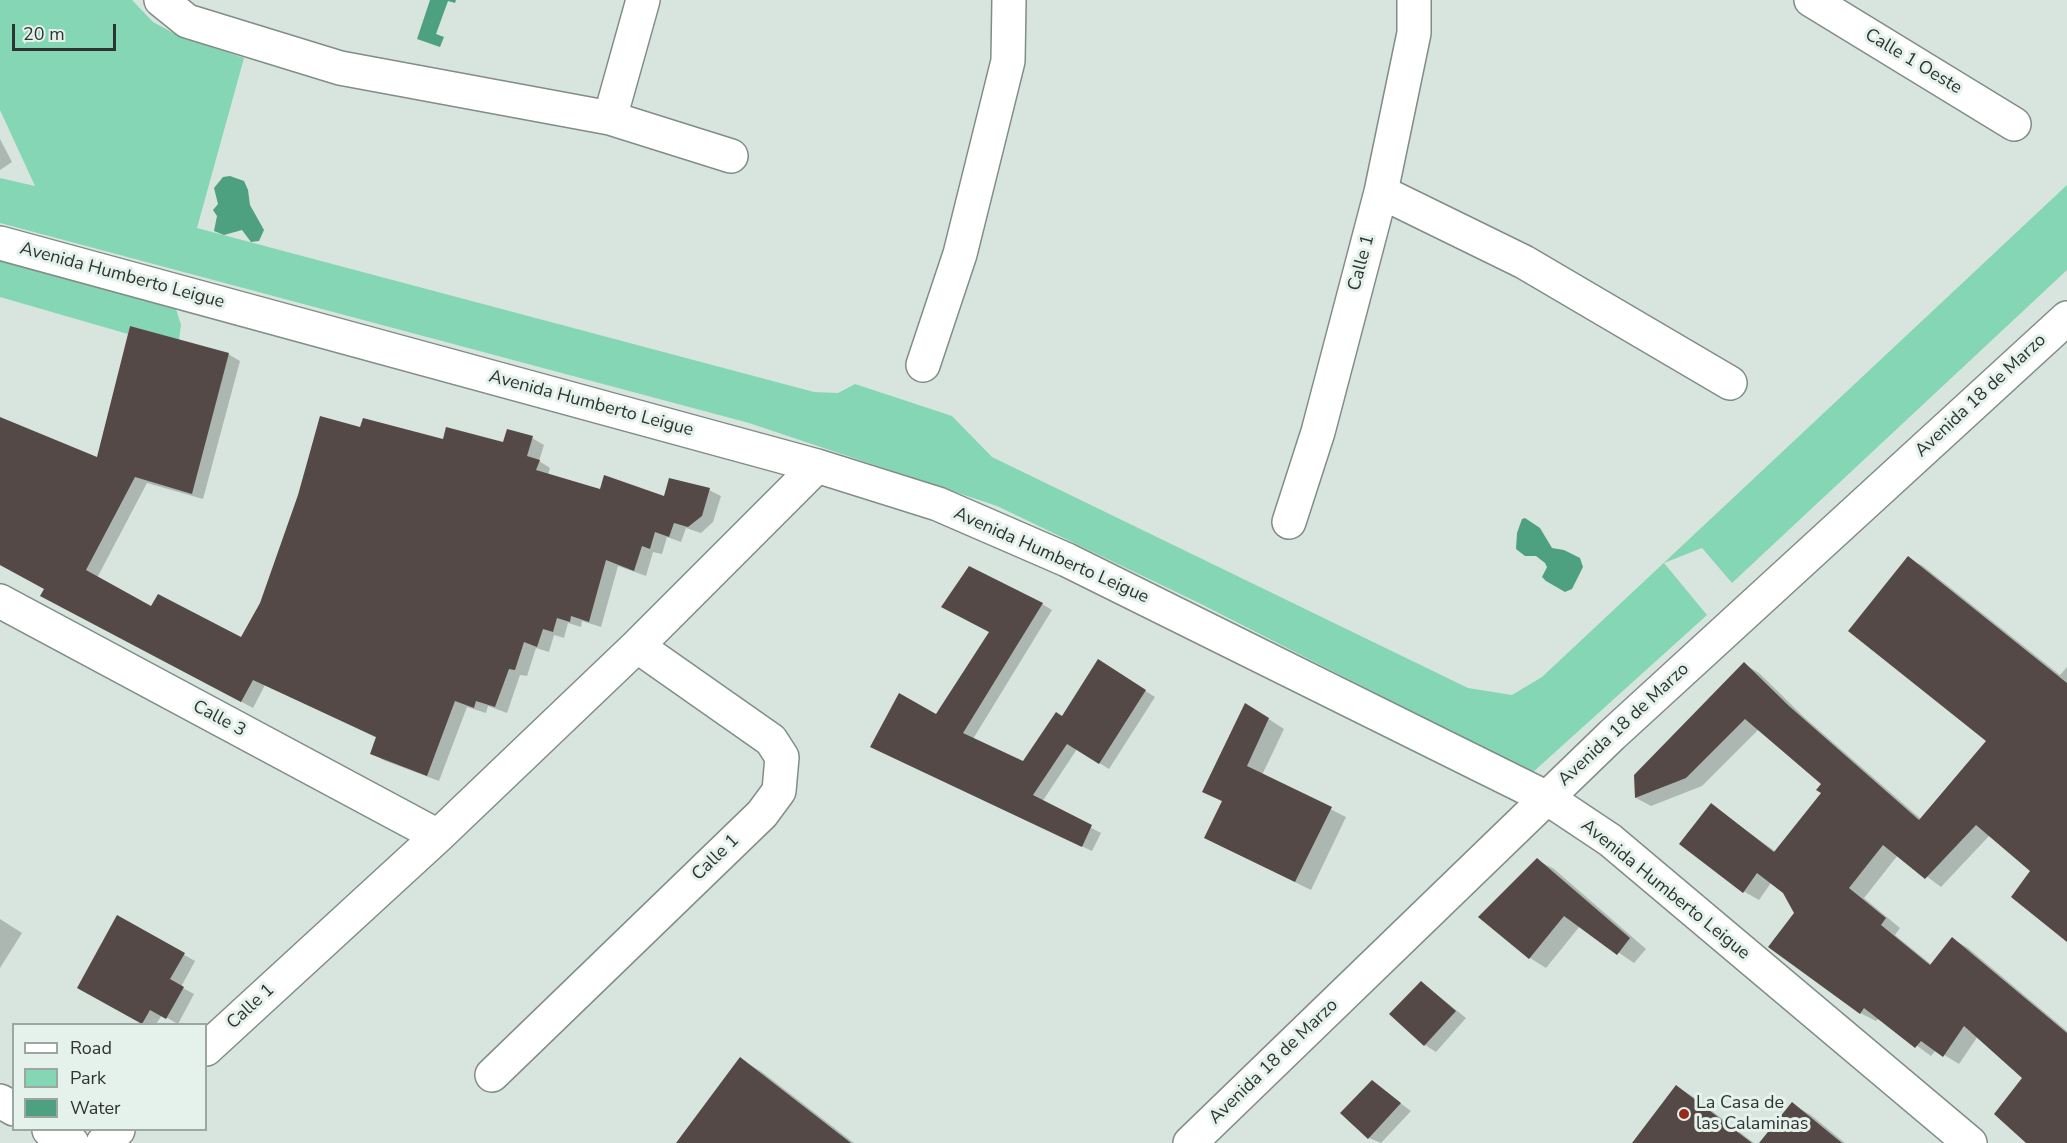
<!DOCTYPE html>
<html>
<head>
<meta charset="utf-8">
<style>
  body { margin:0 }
  #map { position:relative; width:2067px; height:1143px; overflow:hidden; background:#d8e5df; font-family:"Nunito Sans",sans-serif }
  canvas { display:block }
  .legend { position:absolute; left:12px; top:1023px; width:195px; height:108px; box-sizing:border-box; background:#e5f2ec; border:2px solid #9ca6a2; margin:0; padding:8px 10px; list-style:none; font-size:18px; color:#2f3432 }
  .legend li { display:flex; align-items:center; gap:12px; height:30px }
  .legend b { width:30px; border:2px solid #9ca6a2 }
  .scale { position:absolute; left:12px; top:24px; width:104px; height:27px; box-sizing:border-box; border:3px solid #2f3432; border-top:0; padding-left:8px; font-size:18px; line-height:21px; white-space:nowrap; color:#2f3432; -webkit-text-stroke:4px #e5f2ec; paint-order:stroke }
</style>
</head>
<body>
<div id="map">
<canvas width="2067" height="1143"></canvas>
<ul class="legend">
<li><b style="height:8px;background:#fff"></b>Road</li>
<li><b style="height:16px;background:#85d6b5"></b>Park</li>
<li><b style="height:16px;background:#4da080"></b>Water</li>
</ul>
<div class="scale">20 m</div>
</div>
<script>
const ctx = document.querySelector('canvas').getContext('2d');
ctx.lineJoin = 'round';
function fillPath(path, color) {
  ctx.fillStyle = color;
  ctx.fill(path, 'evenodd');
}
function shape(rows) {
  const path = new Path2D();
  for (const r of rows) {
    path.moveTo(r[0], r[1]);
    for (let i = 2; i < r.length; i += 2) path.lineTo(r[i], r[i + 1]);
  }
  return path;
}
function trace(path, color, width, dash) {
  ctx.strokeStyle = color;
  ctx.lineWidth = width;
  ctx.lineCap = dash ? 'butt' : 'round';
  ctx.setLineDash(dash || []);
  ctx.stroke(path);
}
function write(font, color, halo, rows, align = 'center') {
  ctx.font = font + ' "Nunito Sans",sans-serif';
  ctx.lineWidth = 6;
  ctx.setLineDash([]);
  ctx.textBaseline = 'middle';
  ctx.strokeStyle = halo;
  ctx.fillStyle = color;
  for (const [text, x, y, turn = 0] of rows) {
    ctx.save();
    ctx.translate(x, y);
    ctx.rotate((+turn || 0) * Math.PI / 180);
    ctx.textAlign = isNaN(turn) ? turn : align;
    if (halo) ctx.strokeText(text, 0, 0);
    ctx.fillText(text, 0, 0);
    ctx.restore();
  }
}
const green = shape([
  [0,0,132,0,153,22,177,35,244,58,197,228,814,392,838,393,855,384,952,416,992,457,1468,688,1512,695,1542,677,2067,185,2067,270,1732,583,1702,548,1664,563,1707,615,1532,773,1199,603,997,506,749,423,0,223,0,178,35,186,0,110],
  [0,261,176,309,181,325,179,340,130,326,128,334,0,297]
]);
const water = shape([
  [430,0,456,0,455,3,448,1,436,34,444,37,440,47,417,39],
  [230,176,244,181,248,190,250,205,264,230,259,241,251,242,242,230,224,235,214,231,217,216,213,210,218,204,214,188,223,177],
  [1525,518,1540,528,1552,548,1564,550,1580,558,1583,567,1572,589,1565,592,1546,581,1542,577,1547,567,1545,563,1536,556,1525,556,1516,549,1517,533,1522,519]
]);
const shadow = shape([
  [0,139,12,162,0,170],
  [228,354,240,361,203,499,147,483,97,578,152,608,242,639,361,429,444,441,504,444,532,438,544,445,539,461,550,468,548,475,601,491,665,498,709,490,721,496,713,522,701,533,686,528,681,542,667,537,662,554,653,552,646,576,618,566,601,627,582,621,581,627,568,623,564,638,554,635,549,652,536,648,527,676,520,675,507,713,488,706,486,713,467,707,439,781,383,760,372,753,377,738,265,685,253,708,54,602,46,589,0,565,0,418,98,459],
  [1908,558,1923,566,2060,675,2067,667,2067,940,2032,871,1990,835,1941,887,1898,855,1864,898,1900,928,1895,935,1932,965,1953,939,1968,948,2067,1031,2067,1143,2030,1143,2024,1077,1978,1036,1959,1064,1936,1050,1931,1056,1879,1018,1876,1021,1860,1013,1784,892,1771,883,1759,900,1743,891,1711,805,1776,852,1823,793,1823,784,1759,729,1702,786,1651,806,1636,798,1635,775,1744,664,1759,673,1804,717,1922,820,1988,740],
  [1042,604,1052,610,973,739,1024,763,1108,667,1155,697,1109,769,1077,749,1042,802,1101,833,1092,851,882,752,937,716],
  [1261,714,1284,729,1262,775,1346,817,1311,890,1221,846,1223,802,1204,791],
  [1537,860,1554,869,1646,949,1634,963,1580,926,1546,968,1530,958],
  [118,917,195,961,181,987,194,994,178,1024,162,1015,156,1024,145,1024,79,987],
  [0,919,22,933,0,968],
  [1421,982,1466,1018,1436,1052,1425,1045,1391,1014],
  [740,1059,762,1072,854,1143,678,1143],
  [1372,1082,1411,1111,1381,1143,1369,1138,1342,1113],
  [1677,1087,1695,1098,1754,1143,1634,1143],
  [1792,1104,1811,1115,1845,1143,1761,1143]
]);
const building = shape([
  [130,326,229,353,192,494,135,477,86,570,151,606,158,594,241,637,260,603,298,495,320,416,360,427,363,418,443,439,446,427,503,442,507,429,533,436,527,456,540,460,536,470,600,489,604,475,664,496,669,478,710,488,702,516,688,527,674,523,669,537,655,532,650,549,642,546,634,571,606,560,589,622,571,616,570,622,557,618,553,632,543,629,537,647,524,642,515,670,509,669,495,707,476,701,474,708,455,701,427,776,370,754,376,737,253,680,241,702,40,596,44,589,0,565,0,417,97,457],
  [1908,556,2067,683,2067,942,2011,897,2030,871,1976,825,1925,879,1883,845,1849,888,1886,918,1881,925,1930,965,1952,937,2067,1033,2067,1143,2026,1143,1994,1114,2022,1078,1964,1026,1943,1057,1921,1041,1915,1048,1864,1008,1860,1014,1768,947,1794,913,1783,893,1757,873,1743,893,1679,844,1711,803,1774,852,1821,793,1816,790,1821,784,1745,719,1686,778,1635,798,1634,775,1744,662,1789,706,1919,820,1986,741,1848,631],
  [969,566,1043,603,963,733,1023,761,1056,712,1062,716,1098,659,1146,690,1099,764,1067,744,1033,795,1092,825,1082,847,870,747,899,693,936,714,989,632,941,607],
  [1245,703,1269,718,1247,766,1332,807,1295,882,1204,838,1222,801,1202,792],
  [1537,858,1630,938,1617,955,1564,916,1529,959,1478,917],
  [117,915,185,953,170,979,184,987,166,1019,150,1010,142,1024,77,988],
  [1421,981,1456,1011,1424,1046,1389,1014],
  [740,1057,851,1143,676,1143],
  [1372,1080,1401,1103,1368,1139,1340,1113],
  [1676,1085,1752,1143,1632,1143],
  [1792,1102,1842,1143,1759,1143]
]);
const minor = shape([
  [161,0,187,21,340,68,610,118,731,156],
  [1811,0,2014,124],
  [610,118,643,0],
  [1381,192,1524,262,1730,383],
  [0,243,817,466,938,504,1067,560,1547,798,1610,840,1970,1143],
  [923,365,960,254,1008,61,1009,0],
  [1289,522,1318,432,1381,192,1414,33,1414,0],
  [0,601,438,836],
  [206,1049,438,836,637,646,817,466],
  [492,1075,762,814,779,791,782,757,771,740,637,646],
  [0,1101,14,1109],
  [49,1130,72,1143],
  [103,1143,118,1130],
  [1190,1143,1612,735,2067,318]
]);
const markers = [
  [1684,1114,6,"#952b18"]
];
const streetNames = [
  ["Calle 1 Oeste",1913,62,31],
  ["Calle 1",1362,263,-75],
  ["Avenida Humberto Leigue",122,276,15],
  ["Avenida 18 de Marzo",1981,396,-43],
  ["Avenida Humberto Leigue",591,404,15],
  ["Avenida Humberto Leigue",1051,556,24],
  ["Calle 3",219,719,28],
  ["Avenida 18 de Marzo",1624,725,-43],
  ["Calle 1",716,858,-44],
  ["Avenida Humberto Leigue",1665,890,39],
  ["Calle 1",251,1007,-43],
  ["Avenida 18 de Marzo",1274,1062,-44]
];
const poiNames = [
  ["La Casa de",1696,1104],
  ["las Calaminas",1696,1125]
];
fillPath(green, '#85d6b5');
fillPath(water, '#4da080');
fillPath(shadow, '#0003');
fillPath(building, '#544946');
trace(minor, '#818d87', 36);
trace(minor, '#fff', 33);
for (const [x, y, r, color] of markers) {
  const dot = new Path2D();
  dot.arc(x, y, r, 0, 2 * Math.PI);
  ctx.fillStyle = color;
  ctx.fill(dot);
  trace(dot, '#e5f2ec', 2);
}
write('18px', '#2f3432', '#e5f2ec', streetNames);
write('18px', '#2f3432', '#e5f2ec', poiNames, 'left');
</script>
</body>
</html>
